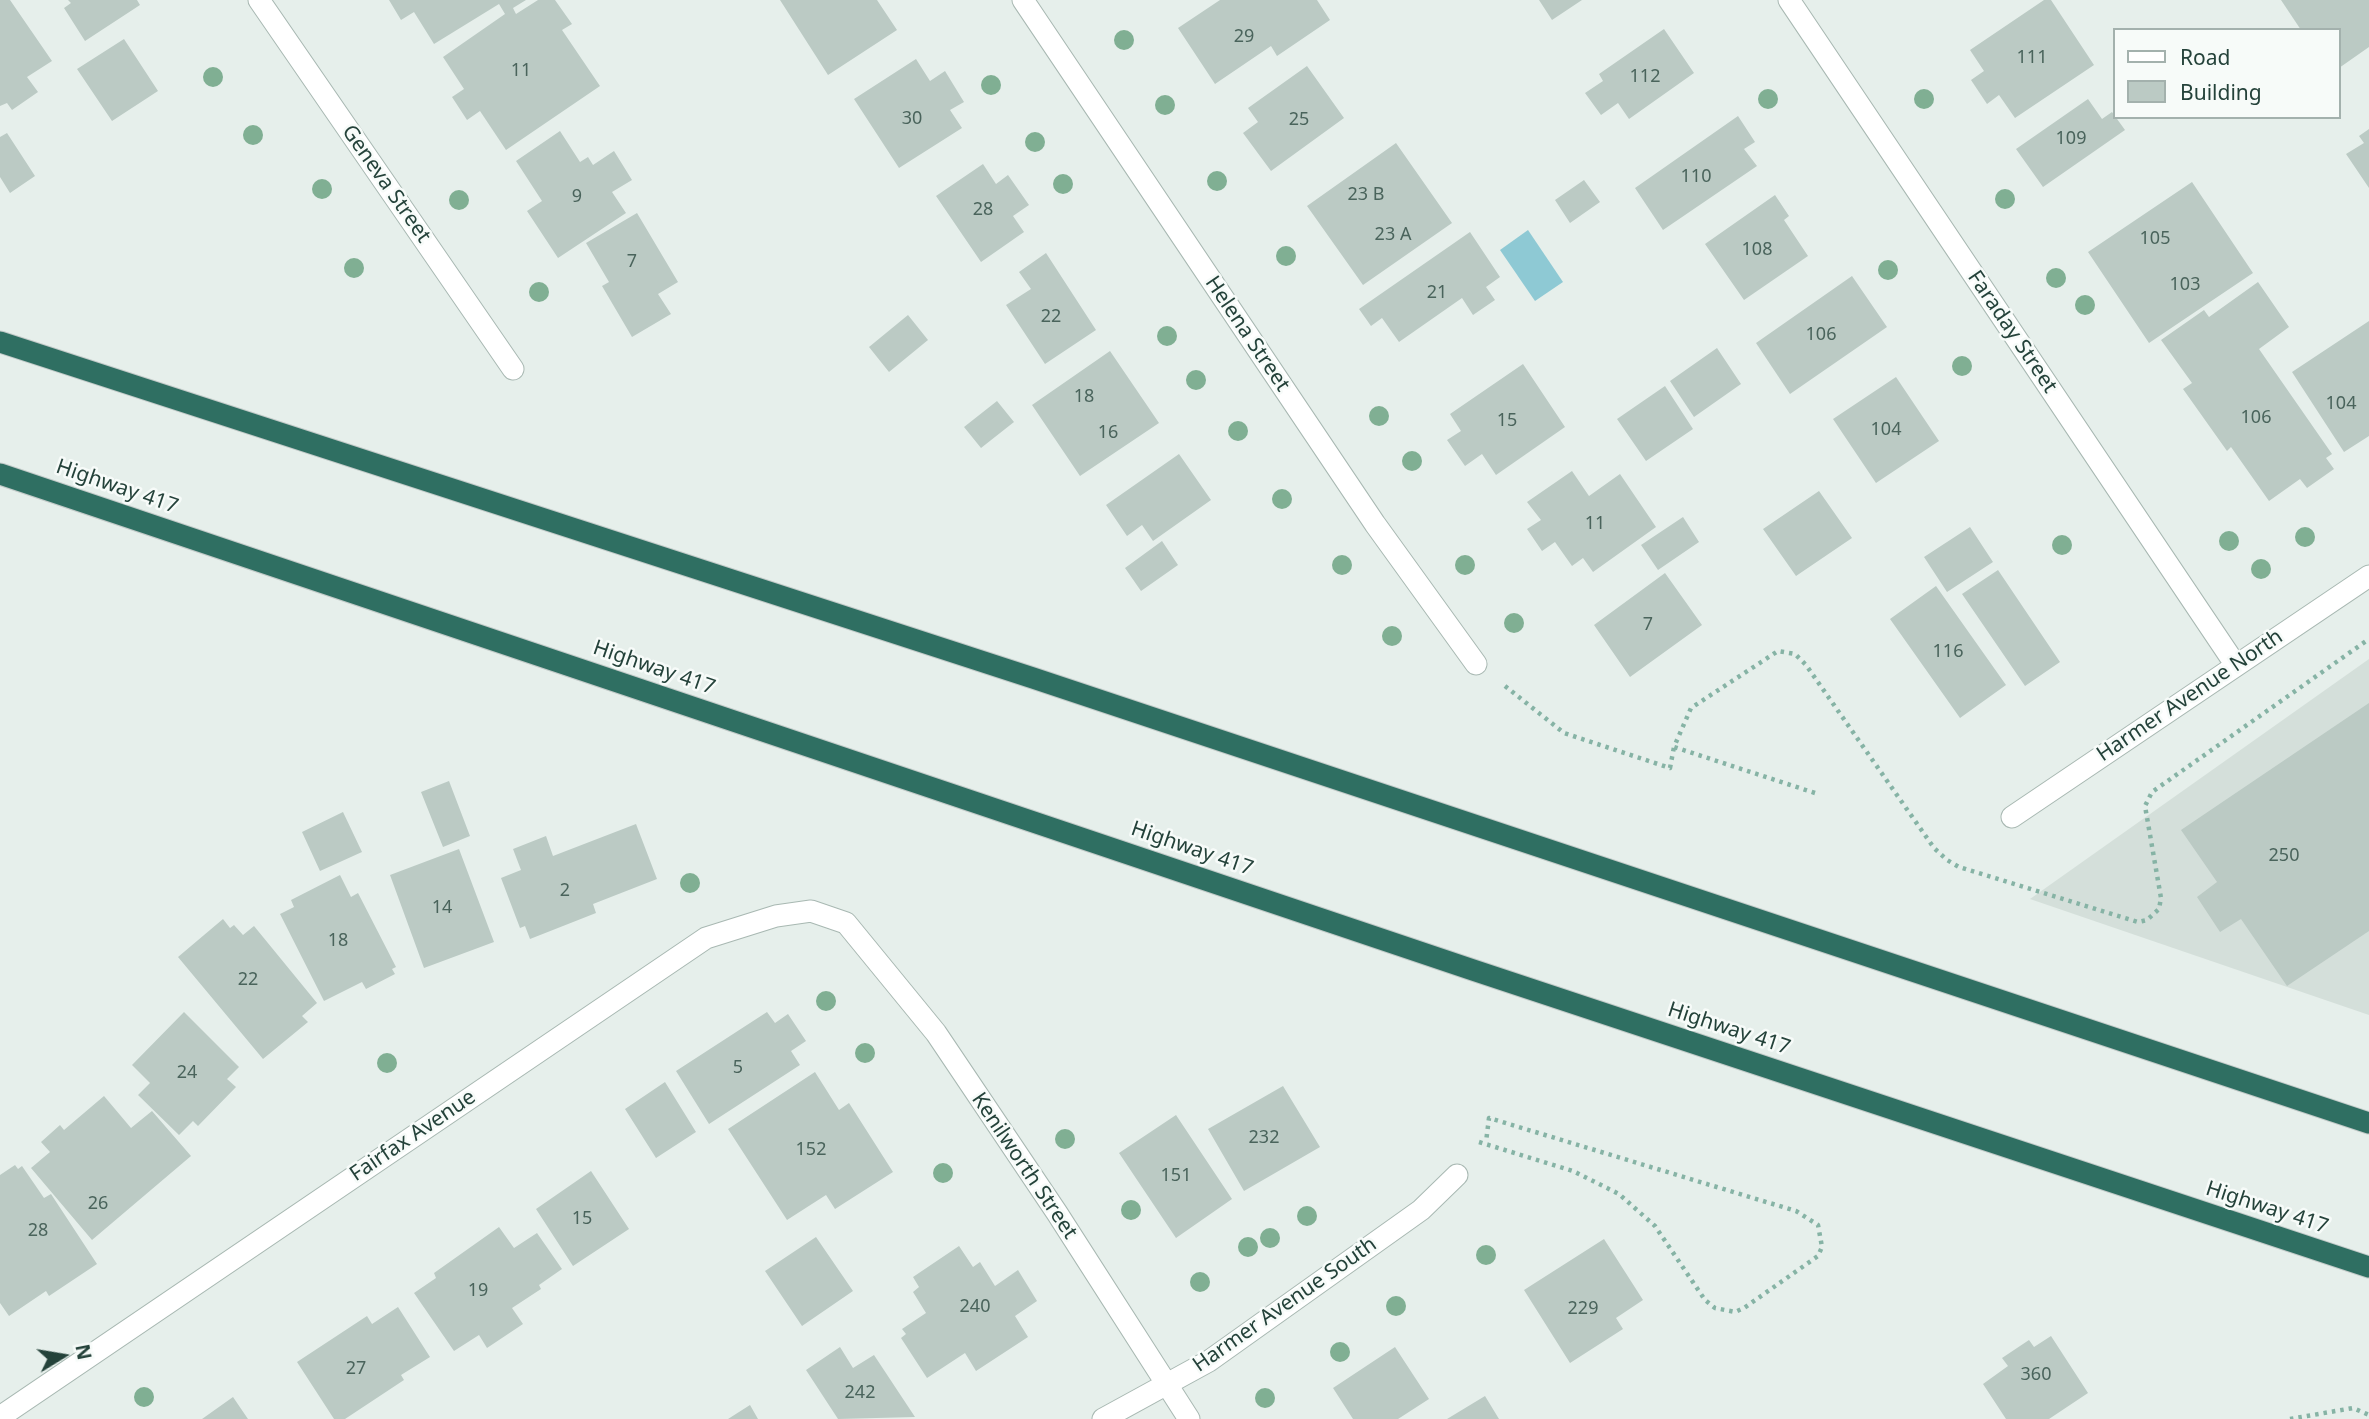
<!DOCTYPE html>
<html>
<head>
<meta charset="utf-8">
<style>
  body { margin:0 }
  #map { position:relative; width:2369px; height:1419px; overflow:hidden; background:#e6efeb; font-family:"Noto Sans",sans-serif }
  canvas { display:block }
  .legend { position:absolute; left:2113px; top:28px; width:228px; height:91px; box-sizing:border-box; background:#f7fbf9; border:2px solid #a3b1ad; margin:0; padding:9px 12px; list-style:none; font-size:21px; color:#24423a }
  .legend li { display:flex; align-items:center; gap:14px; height:35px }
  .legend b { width:35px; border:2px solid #a3b1ad }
  .north { position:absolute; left:28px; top:1321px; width:70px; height:70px; -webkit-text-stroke:5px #f7fbf9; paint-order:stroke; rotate:79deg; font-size:19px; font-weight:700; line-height:28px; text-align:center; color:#24423a }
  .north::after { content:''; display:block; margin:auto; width:24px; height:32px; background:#24423a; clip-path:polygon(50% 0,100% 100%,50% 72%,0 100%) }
</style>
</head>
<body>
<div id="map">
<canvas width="2369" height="1419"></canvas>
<ul class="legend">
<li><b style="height:9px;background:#fff"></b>Road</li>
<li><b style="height:19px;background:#bbcac4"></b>Building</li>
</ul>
<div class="north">N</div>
</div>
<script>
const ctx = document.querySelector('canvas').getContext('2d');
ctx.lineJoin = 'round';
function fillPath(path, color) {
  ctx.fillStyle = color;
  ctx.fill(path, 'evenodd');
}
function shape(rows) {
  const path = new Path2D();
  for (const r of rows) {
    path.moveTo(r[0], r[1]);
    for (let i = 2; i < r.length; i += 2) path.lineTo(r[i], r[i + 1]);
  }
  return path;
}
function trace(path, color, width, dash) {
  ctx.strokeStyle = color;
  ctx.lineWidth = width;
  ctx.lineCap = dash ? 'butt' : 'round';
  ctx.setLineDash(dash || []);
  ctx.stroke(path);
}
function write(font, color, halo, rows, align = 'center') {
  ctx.font = font + ' "Noto Sans",sans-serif';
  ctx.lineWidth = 5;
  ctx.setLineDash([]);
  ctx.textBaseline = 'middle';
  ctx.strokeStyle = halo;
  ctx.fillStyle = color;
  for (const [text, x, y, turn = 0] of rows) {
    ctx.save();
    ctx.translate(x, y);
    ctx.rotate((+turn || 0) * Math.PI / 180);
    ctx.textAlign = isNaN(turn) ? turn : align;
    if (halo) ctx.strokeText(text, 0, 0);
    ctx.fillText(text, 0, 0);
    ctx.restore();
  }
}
const built = shape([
  [2369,659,2369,1015,2030,899]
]);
const water = shape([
  [1528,230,1563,282,1535,301,1500,250]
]);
const building = shape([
  [0,0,10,0,52,61,27,77,38,92,12,110,7,103,0,106],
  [68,0,137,0,140,5,85,41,64,8,71,3],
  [389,0,526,0,513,8,516,14,538,0,555,0,572,24,562,30,600,86,506,150,480,111,467,120,452,97,464,89,443,57,505,14,499,4,434,44,414,12,401,20],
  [780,0,877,0,897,30,828,75],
  [1220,0,1317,0,1330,20,1277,56,1271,46,1215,84,1178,28],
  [1539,0,1582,0,1552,20],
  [2044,0,2051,0,2094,65,2015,118,1999,95,1987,104,1971,80,1984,71,1970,50],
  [2281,0,2369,0,2369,47,2339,68,2339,30,2301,30],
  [1664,29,1694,73,1629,119,1618,103,1601,115,1585,93,1603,81,1599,74],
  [124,39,158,91,112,121,77,69],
  [916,59,930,81,945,71,964,102,950,110,962,128,899,168,854,99],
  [1307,66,1344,118,1271,171,1243,133,1258,122,1248,108],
  [2088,99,2102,119,2112,112,2125,130,2043,187,2016,149],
  [1738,116,1755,142,1744,149,1757,166,1663,230,1635,188],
  [2369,129,2369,188,2346,154,2364,143,2359,136],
  [560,131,580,162,588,157,593,165,614,151,632,180,612,192,626,213,558,258,527,211,542,201,516,161],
  [7,133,35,176,10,193,0,177,0,137],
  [1396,143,1452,223,1363,285,1307,206],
  [983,164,996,184,1008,175,1029,205,1013,216,1024,232,981,262,936,196],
  [1584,180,1600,202,1570,223,1555,200],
  [2192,182,2253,273,2149,343,2088,252],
  [1775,195,1789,216,1784,220,1808,256,1744,300,1705,244],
  [637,213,678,282,658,294,671,314,632,337,602,286,609,282,586,243],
  [1470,232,1500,277,1486,287,1495,300,1473,315,1462,298,1399,342,1382,318,1371,326,1359,309],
  [1046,253,1096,330,1045,364,1006,305,1031,289,1019,272],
  [1852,276,1887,327,1790,394,1756,343],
  [2258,282,2289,327,2259,349,2332,454,2326,458,2334,469,2307,488,2300,479,2269,501,2231,447,2227,451,2183,389,2192,383,2161,340,2204,310,2209,317],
  [908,315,928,340,889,372,869,347],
  [2369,321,2369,436,2344,452,2292,372],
  [1717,348,1741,384,1694,417,1670,381],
  [1110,351,1159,423,1080,476,1032,405],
  [1523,364,1565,427,1496,475,1482,454,1465,466,1447,440,1461,431,1450,414],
  [1896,377,1939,441,1876,483,1833,419],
  [1665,386,1693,429,1646,461,1617,419],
  [997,401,1014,422,981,448,964,427],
  [1179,454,1211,500,1153,541,1142,525,1127,536,1106,505],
  [1572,471,1589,496,1620,474,1656,527,1593,572,1583,558,1572,566,1555,542,1542,551,1527,529,1541,520,1527,502],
  [1819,491,1852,538,1796,576,1763,529],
  [1683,517,1699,542,1658,570,1641,545],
  [1970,527,1993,562,1947,592,1924,557],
  [1162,541,1178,565,1141,591,1125,568],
  [1998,570,2060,662,2025,686,1962,594],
  [1665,573,1702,625,1630,677,1594,625],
  [1936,586,2006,685,1960,718,1890,619],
  [2369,703,2369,931,2287,986,2241,919,2220,932,2197,897,2217,882,2181,830],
  [449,781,470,836,443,847,421,792],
  [343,812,362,852,320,871,302,832],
  [636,824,657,879,593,904,596,913,530,939,525,926,520,928,501,878,521,870,513,849,546,836,553,856],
  [459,849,494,942,424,968,390,875],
  [340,875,351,897,358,893,396,967,392,969,395,974,366,989,362,982,324,1001,280,914,294,907,291,900],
  [223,919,230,928,234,925,243,935,254,926,317,1003,302,1016,308,1022,263,1059,178,957],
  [184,1012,239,1067,227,1079,236,1087,198,1126,193,1121,179,1135,138,1095,150,1083,132,1065],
  [767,1012,775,1023,788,1014,806,1041,791,1051,800,1065,709,1124,676,1071],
  [815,1072,839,1110,849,1103,893,1172,835,1209,826,1195,787,1220,728,1129],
  [665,1082,696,1132,656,1158,625,1109],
  [1283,1086,1320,1147,1244,1191,1208,1129],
  [104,1096,131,1128,152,1111,191,1156,92,1240,31,1168,50,1152,41,1142,60,1125,64,1130],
  [1176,1115,1232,1199,1176,1238,1119,1153],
  [15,1165,18,1169,22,1166,44,1198,51,1194,97,1264,49,1296,46,1291,9,1316,0,1303,0,1175],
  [591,1171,629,1229,573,1266,536,1209],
  [499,1227,514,1248,537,1233,562,1269,539,1285,541,1289,512,1308,523,1324,487,1348,479,1335,454,1351,414,1293,436,1278,434,1273],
  [816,1237,853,1291,802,1326,765,1271],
  [1604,1239,1643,1300,1616,1318,1623,1329,1570,1363,1524,1290],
  [959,1246,973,1267,980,1262,995,1286,1018,1270,1037,1301,1015,1316,1028,1337,976,1371,965,1353,927,1378,901,1338,906,1334,902,1329,926,1313,913,1292,919,1287,913,1277],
  [398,1307,430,1357,401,1375,404,1380,345,1419,334,1419,297,1362,367,1316,372,1324],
  [2051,1336,2088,1393,2049,1419,2006,1419,1983,1384,2008,1366,2002,1358,2029,1340,2034,1347],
  [840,1347,853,1368,874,1355,915,1417,838,1419,806,1370],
  [1395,1347,1429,1399,1398,1419,1353,1419,1333,1388],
  [1485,1396,1499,1419,1447,1419],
  [233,1397,248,1419,202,1419],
  [750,1405,758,1419,728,1419]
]);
const path = shape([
  [1505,686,1564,733,1670,768,1674,747],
  [1815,793,1674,747,1691,708,1778,651,1795,654,1806,665,1934,848,1947,860,1959,867,2138,922,2147,920,2159,909,2161,898,2145,806,2152,792,2369,639],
  [1479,1142,1573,1171,1619,1194,1655,1226,1705,1300,1715,1308,1735,1312,1744,1308,1818,1256,1822,1247,1818,1225,1796,1211,1489,1118,1486,1142],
  [2290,1419,2353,1408,2369,1415]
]);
const street = shape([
  [259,0,513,369],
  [1023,0,1375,524,1476,664],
  [1789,0,2235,664],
  [2012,817,2369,576],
  [0,1417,706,938,776,916,811,911,846,923,936,1033,1057,1213,1189,1419],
  [1103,1419,1209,1361,1421,1210,1457,1175]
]);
const highway = shape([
  [0,342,1033,678,2369,1123],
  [0,474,1473,970,2369,1267]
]);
const trees = [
  [1124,40],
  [213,77],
  [991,85],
  [1768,99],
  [1924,99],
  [1165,105],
  [253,135],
  [1035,142],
  [1217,181],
  [1063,184],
  [322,189],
  [2005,199],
  [459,200],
  [1286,256],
  [354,268],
  [1888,270],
  [2056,278],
  [539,292],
  [2085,305],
  [1167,336],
  [1962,366],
  [1196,380],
  [1379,416],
  [1238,431],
  [1412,461],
  [1282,499],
  [2305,537],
  [2229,541],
  [2062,545],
  [1342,565],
  [1465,565],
  [2261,569],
  [1514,623],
  [1392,636],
  [690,883],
  [826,1001],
  [865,1053],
  [387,1063],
  [1065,1139],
  [943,1173],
  [1131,1210],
  [1307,1216],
  [1270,1238],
  [1248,1247],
  [1486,1255],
  [1200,1282],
  [1396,1306],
  [1340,1352],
  [144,1397],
  [1265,1398]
];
const numberNames = [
  ["29",1244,37],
  ["111",2032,58],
  ["11",521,71],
  ["112",1645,77],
  ["30",912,119],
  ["25",1299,120],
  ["109",2071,139],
  ["110",1696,177],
  ["23 B",1366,195],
  ["9",577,197],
  ["28",983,210],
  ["23 A",1393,235],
  ["105",2155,239],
  ["108",1757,250],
  ["7",632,262],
  ["103",2185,285],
  ["21",1437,293],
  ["22",1051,317],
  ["106",1821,335],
  ["18",1084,397],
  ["104",2341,404],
  ["106",2256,418],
  ["15",1507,421],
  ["104",1886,430],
  ["16",1108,433],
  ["11",1595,524],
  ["7",1648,625],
  ["116",1948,652],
  ["250",2284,856],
  ["2",565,891],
  ["14",442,908],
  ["18",338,941],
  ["22",248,980],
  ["5",738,1068],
  ["24",187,1073],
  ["232",1264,1138],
  ["152",811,1150],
  ["151",1176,1176],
  ["26",98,1204],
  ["15",582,1219],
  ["28",38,1231],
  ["19",478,1291],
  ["240",975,1307],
  ["229",1583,1309],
  ["27",356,1369],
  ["360",2036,1375],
  ["242",860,1393]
];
const streetNames = [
  ["Geneva Street",386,184,55],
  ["Faraday Street",2012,332,56],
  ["Helena Street",1247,334,56],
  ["Highway 417",117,487,19],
  ["Highway 417",654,668,19],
  ["Harmer Avenue North",2190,696,-34],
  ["Highway 417",1192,849,19],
  ["Highway 417",1729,1029,18],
  ["Fairfax Avenue",413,1136,-34],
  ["Kenilworth Street",1024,1166,56],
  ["Highway 417",2267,1208,18],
  ["Harmer Avenue South",1285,1305,-35]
];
fillPath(built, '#d4dfda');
fillPath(water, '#8ec9d4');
fillPath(building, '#bbcac4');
trace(street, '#a8b8b2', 23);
trace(highway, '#c2cac8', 23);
trace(path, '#86b3a5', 4.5, [3.5, 5]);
trace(street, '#fff', 21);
trace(highway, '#2f6f62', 21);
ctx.fillStyle = '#80af93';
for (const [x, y] of trees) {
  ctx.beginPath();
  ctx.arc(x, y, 10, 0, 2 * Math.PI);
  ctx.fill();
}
write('18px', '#4a645c', null, numberNames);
write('21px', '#24423a', '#f7fbf9', streetNames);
</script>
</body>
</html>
